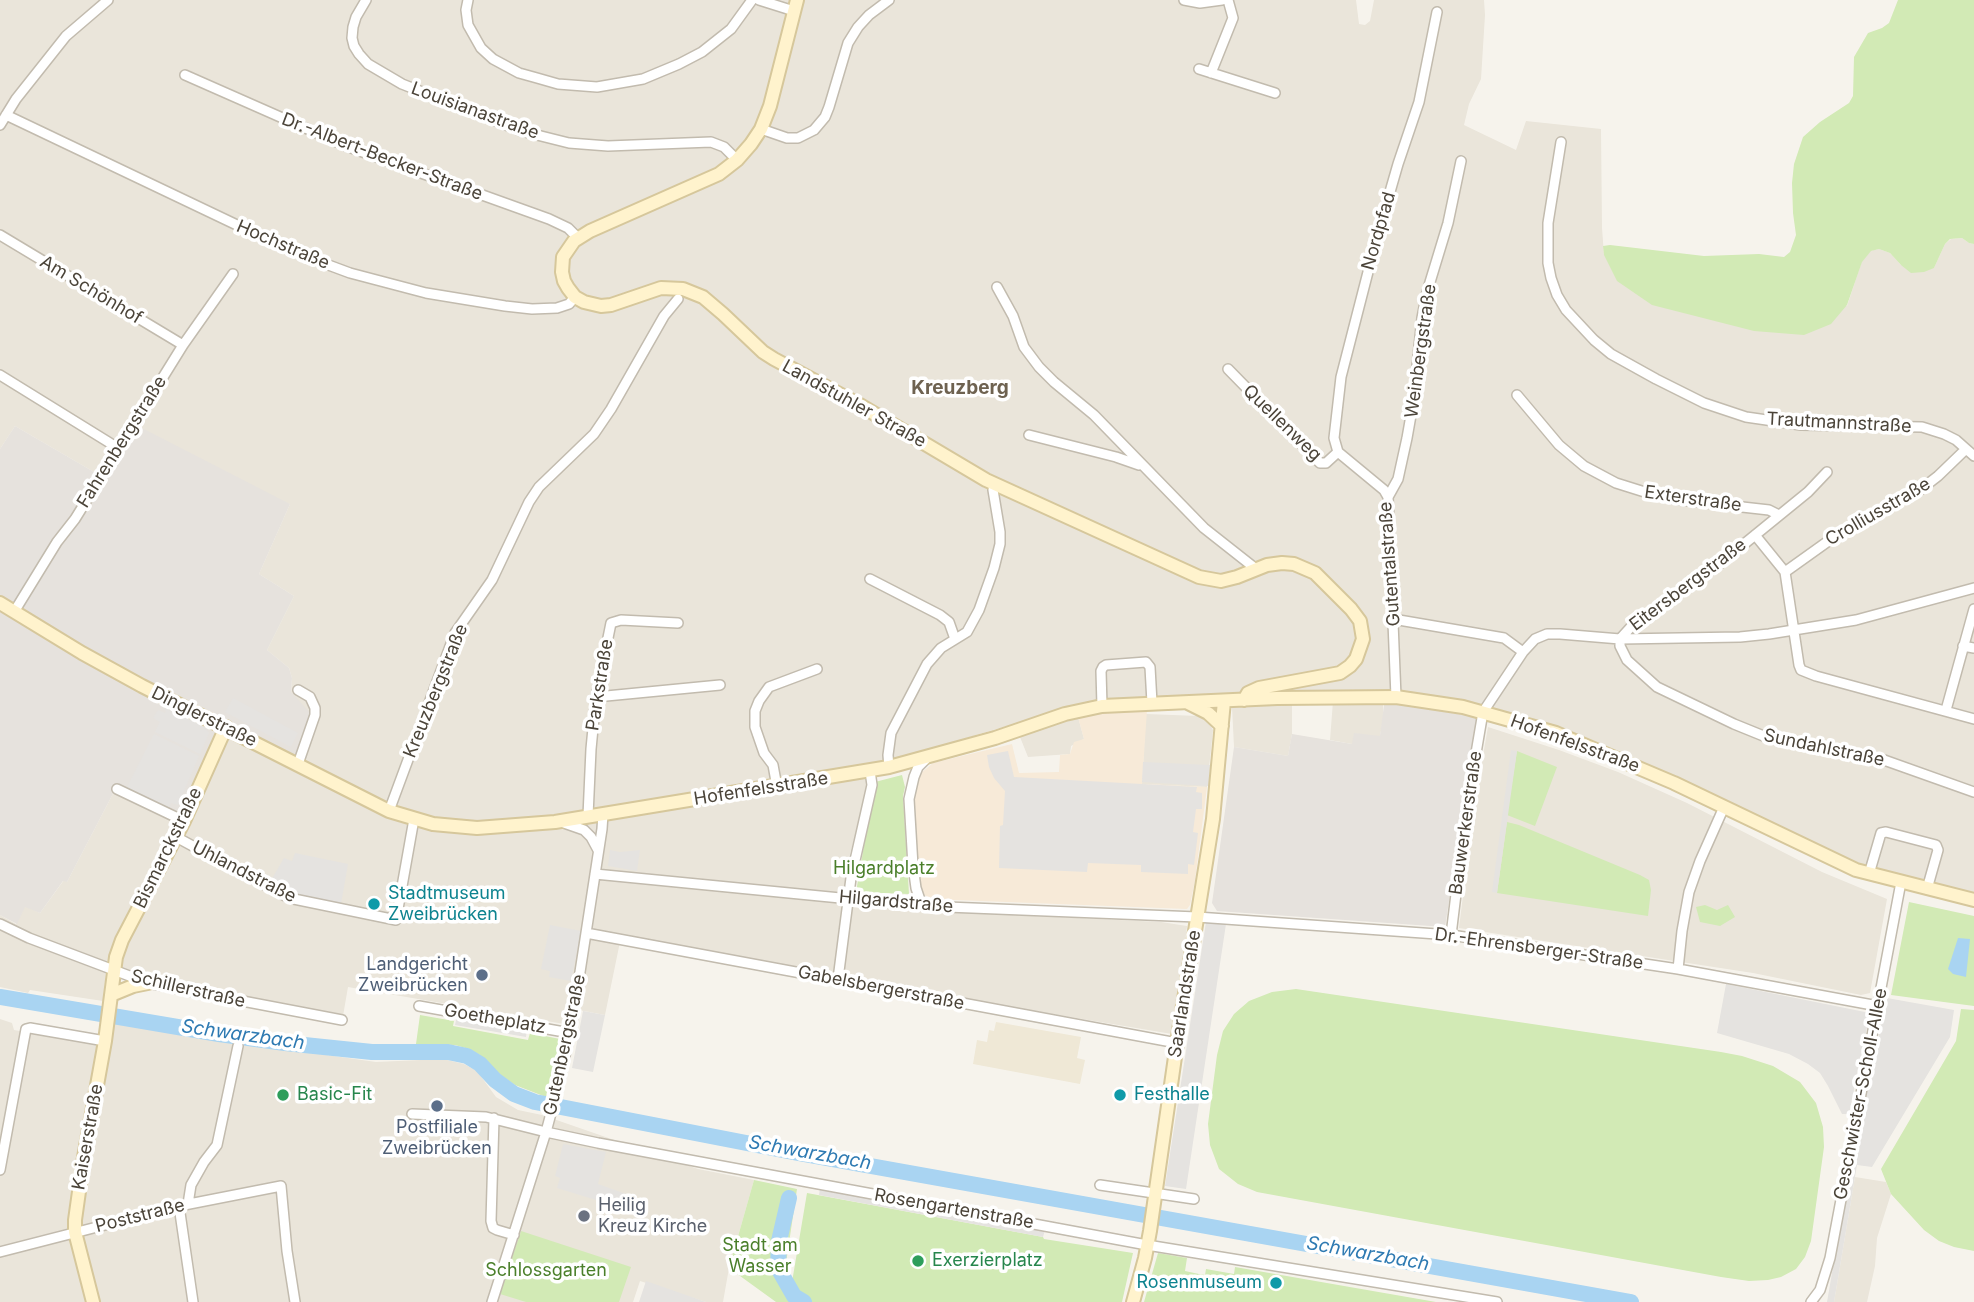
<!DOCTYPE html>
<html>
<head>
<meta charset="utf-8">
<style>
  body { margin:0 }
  canvas { display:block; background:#f6f3ec }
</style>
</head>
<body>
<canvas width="1974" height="1302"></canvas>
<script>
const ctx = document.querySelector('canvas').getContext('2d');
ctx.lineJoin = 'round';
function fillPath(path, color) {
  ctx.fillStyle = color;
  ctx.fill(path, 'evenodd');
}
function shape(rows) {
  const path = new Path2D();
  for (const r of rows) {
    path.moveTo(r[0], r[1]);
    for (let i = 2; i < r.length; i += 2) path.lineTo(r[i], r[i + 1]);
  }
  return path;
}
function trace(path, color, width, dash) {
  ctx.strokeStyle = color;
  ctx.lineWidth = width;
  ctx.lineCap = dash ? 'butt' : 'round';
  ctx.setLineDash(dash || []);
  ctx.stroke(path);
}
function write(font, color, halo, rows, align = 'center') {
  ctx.font = font + ' Inter,sans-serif';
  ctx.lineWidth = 7;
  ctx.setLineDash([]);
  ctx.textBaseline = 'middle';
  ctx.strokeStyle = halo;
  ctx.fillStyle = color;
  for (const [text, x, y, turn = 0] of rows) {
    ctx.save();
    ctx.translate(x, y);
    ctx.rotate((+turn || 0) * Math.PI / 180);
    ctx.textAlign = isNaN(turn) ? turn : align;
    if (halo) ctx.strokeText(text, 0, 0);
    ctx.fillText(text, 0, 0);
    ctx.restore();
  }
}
const residential = shape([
  [0,0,1356,0,1359,24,1365,25,1370,21,1374,0,1484,0,1485,15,1481,79,1469,104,1464,125,1516,150,1526,121,1601,129,1602,228,1604,255,1847,306,1862,261,1870,251,1879,249,1890,253,1901,265,1934,268,1945,244,1951,239,1962,238,1969,243,1974,244,1974,894,1911,879,1846,859,1670,775,1606,747,1509,714,1480,707,1325,694,1179,695,1113,699,1088,703,979,734,907,758,868,779,868,787,850,854,843,901,906,910,1161,922,1187,926,1179,994,1172,1034,957,998,621,937,605,1015,568,1008,564,1024,348,987,343,1016,147,978,107,961,103,1001,30,990,28,993,0,987,0,915,16,924,25,906,40,913,64,880,67,882,118,784,221,718,299,758,291,692,292,678,289,668,267,650,294,596,259,574,290,504,106,479,15,426,0,449],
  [1333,701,1383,701,1383,719,1380,736,1352,744,1330,740],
  [1292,705,1292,734,1288,756,1234,747,1232,707],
  [1146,714,1199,716,1208,721,1213,730,1207,787,1142,784],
  [1078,717,1084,739,1071,746,1070,754,1028,757,1020,737],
  [1488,727,1559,750,1618,772,1687,803,1822,872,1887,899,1870,993,1861,995,1753,973,1459,928,1474,807],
  [0,1019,12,1023,14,1030,109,1047,115,1022,227,1041,376,1062,443,1059,464,1064,477,1071,496,1097,518,1110,542,1115,698,1169,754,1180,729,1268,723,1302,706,1302,640,1281,633,1302,0,1302],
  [1855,1177,1886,1182,1891,1194,1877,1238,1875,1266,1867,1302,1834,1302]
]);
const commercial = shape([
  [1147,710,1142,784,1207,787,1195,880,1190,905,1187,909,930,899,923,894,918,883,915,804,915,790,921,773,933,763,1012,744,1019,773,1059,772,1060,755,1070,754,1074,742,1084,739,1078,717,1109,711]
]);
const industrial = shape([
  [15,426,106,479,140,427,290,504,259,574,294,596,267,650,289,668,292,678,291,692,313,716,299,758,221,718,180,815,118,784,67,882,63,881,40,913,25,907,17,924,0,915,0,449],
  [1384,705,1402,705,1477,717,1445,927,1217,911,1212,903,1234,747,1288,756,1292,734,1352,744,1354,733,1380,736]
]);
const education = shape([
  [996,1022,1081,1037,1077,1058,1085,1060,1080,1084,973,1064,977,1040,987,1042,989,1030,994,1031]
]);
const green = shape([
  [1898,0,1974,0,1974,244,1969,243,1962,238,1950,239,1945,244,1934,268,1924,272,1911,273,1901,265,1890,253,1879,249,1871,251,1862,262,1847,305,1831,324,1804,335,1754,331,1652,305,1617,281,1604,255,1603,246,1610,245,1704,256,1759,254,1784,257,1790,252,1796,235,1793,213,1792,183,1794,164,1803,137,1820,122,1849,103,1853,96,1854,57,1868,33,1882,28,1889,23],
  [1517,751,1557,767,1535,826,1507,815],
  [902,775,905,787,903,796,909,894,856,892,875,782],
  [1507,822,1519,825,1640,875,1649,880,1651,890,1648,916,1497,893],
  [1909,902,1974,916,1974,1006,1891,995],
  [1705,905,1717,910,1728,905,1735,917,1720,926,1700,922,1696,907],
  [1296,989,1721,1052,1742,1056,1773,1066,1800,1082,1816,1103,1823,1127,1824,1147,1811,1241,1805,1257,1796,1269,1781,1277,1768,1280,1749,1281,1721,1277,1257,1192,1238,1184,1219,1169,1210,1145,1208,1124,1217,1055,1223,1031,1234,1014,1249,1001,1272,992],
  [1961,1009,1974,1010,1974,1251,1954,1247,1939,1241,1924,1230,1891,1194,1881,1169,1956,1041],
  [420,1015,454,1021,453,1026,528,1040,530,1033,560,1039,546,1097,515,1085,502,1076,480,1055,469,1049,455,1045,416,1044],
  [754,1180,797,1189,785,1270,792,1282,807,1193,1043,1237,1044,1239,1133,1253,1122,1302,776,1302,729,1268],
  [521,1231,631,1267,619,1302,526,1302,500,1294],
  [1158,1253,1187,1258,1185,1271,1199,1274,1205,1275,1206,1269,1234,1274,1235,1267,1436,1302,1144,1302]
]);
const parking = shape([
  [233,698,298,733,291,747,225,712],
  [166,709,193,721,204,727,209,733,200,754,155,732,160,722,153,718,158,710,165,713],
  [154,734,199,756,178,805,171,803,169,808,127,787],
  [1511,750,1517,751,1497,893,1492,892],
  [1008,751,1014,777,1197,787,1196,792,1202,793,1202,809,1196,809,1193,832,1198,833,1194,865,1188,864,1188,874,1141,872,1141,865,1088,863,1087,872,999,868,1000,826,1003,825,1005,791,994,778,989,767,987,755],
  [1143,762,1210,765,1209,786,1142,782],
  [610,850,620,852,640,850,637,871,608,866],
  [295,853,348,864,341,904,298,897,270,882,284,858,292,861],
  [1206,922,1226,924,1186,1189,1165,1186],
  [550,925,581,931,571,981,549,977,550,971,541,969],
  [1726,984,1870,1013,1849,1114,1842,1114,1828,1086,1820,1073,1808,1064,1789,1054,1717,1033],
  [1887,998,1954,1010,1950,1037,1872,1167,1857,1165,1834,1302,1827,1302,1851,1163],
  [583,1011,605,1015,593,1072,572,1068],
  [457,1016,527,1029,526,1037,455,1025],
  [563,1144,606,1152,598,1184,626,1194,622,1208,557,1188,560,1178,555,1176],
  [820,1188,1045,1230,1043,1237,819,1195],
  [646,1281,706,1302,639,1302]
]);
const water = shape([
  [1958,938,1970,939,1966,977,1953,974,1948,969]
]);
const river = shape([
  [0,997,219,1034,285,1043,372,1052,448,1052,467,1056,480,1064,495,1080,514,1094,535,1102,798,1153,1631,1302],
  [789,1198,779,1241,778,1268,794,1296,804,1302]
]);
const street = shape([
  [366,0,356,17,353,27,352,38,354,46,359,54,368,64,402,84,521,131,569,143,608,146,711,142,724,147,737,160],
  [468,0,466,10,468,25,481,48,493,59,519,73,537,78,558,84,597,87,643,79,679,64,702,52,731,29,752,0],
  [759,0,794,11],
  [1184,0,1200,3,1222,0],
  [1199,69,1275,93],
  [1211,73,1233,18,1228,0],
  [185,75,346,146,549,219,568,228,578,238],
  [6,115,260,236,315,260,350,273,426,293,505,306,532,309,557,308,569,304,575,297],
  [0,125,16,99,66,36,108,0],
  [761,129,787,138,798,138,814,130,825,117,829,107,848,43,858,27,869,15,889,0],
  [1561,142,1548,223,1548,263,1551,278,1557,295,1566,310,1594,340,1611,354,1656,379,1704,403,1746,417,1801,425,1922,427,1944,434,1956,440,1974,456],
  [0,235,183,345],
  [997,287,1013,316,1024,347,1039,367,1054,382,1094,415,1204,528,1256,569],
  [1228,369,1320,463,1326,463,1338,452],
  [0,375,118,448],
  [1517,395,1559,445,1584,466,1616,483,1651,494,1680,500,1769,510,1779,515],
  [1029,435,1116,457,1139,465],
  [1388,497,1398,479,1407,438,1413,404,1422,318,1427,292,1448,223,1461,161],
  [1755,535,1785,572,1799,665,1801,670,1816,676,1974,719],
  [1785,572,1841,532,1920,490,1938,476,1966,449],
  [870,579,940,615,949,622,955,639],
  [14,612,57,542,75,519,183,345,233,274],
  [1393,619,1504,638,1523,652],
  [1620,639,1620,646,1627,660,1657,687,1734,724,1766,737,1784,741,1884,760,1974,792],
  [1620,639,1630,628,1722,562,1808,492,1827,472],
  [1963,646,1974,648],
  [596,697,720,685],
  [1396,697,1388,497,1384,490,1338,452,1334,438,1341,377,1377,237,1398,164,1419,102,1437,12],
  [1102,706,1101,671,1103,667,1106,665,1146,662,1150,667,1152,703],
  [1946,710,1974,609],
  [298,764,315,715,315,708,310,697,298,690],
  [889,767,888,755,891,733,927,664,941,648,967,632,979,610,994,568,1000,544,1000,532,993,490,994,484],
  [777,787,773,765,764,753,755,727,755,711,759,701,769,687,817,669],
  [117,789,184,821],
  [389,811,455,633,492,580,529,502,539,487,594,434,611,409,664,316,678,299],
  [588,816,591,749,596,697,611,623,621,620,678,623],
  [564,823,584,830,591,837,598,850],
  [176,837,289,898,396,920,414,819],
  [595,874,922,906,1197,917,1451,935,1678,969,1878,1006],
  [1869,874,1881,833,1886,832,1936,845,1938,850,1927,889],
  [922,906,916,888,913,866,909,799,914,777,918,767,927,758],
  [0,924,29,938,148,983,342,1020],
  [586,933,1177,1043],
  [1451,935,1466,812,1483,712,1523,652,1535,639,1547,634,1560,634,1620,639,1740,637,1769,634,1856,620,1974,588],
  [1678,969,1682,931,1689,892,1700,861,1724,807],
  [838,979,851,878,872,785,870,771],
  [419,1006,570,1033],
  [412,1114,486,1117,546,1132,598,1143,1147,1245,1497,1302],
  [494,1118,491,1221,493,1228,497,1230,514,1235],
  [0,1170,26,1029,30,1028,105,1041],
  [1100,1185,1194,1199],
  [188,1204,191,1185,204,1162,217,1145,238,1046],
  [179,1206,193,1302],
  [0,1252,179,1206,281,1186,287,1251,295,1302],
  [492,1302,546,1132,558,1087,570,1033,580,972,602,829,603,814],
  [1811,1302,1820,1290,1830,1258,1901,882]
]);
const secondary = shape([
  [797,0,770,106,761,129,751,144,737,160,719,174,590,231,574,241,563,257,562,272,564,281,568,288,575,297,584,302,601,306,611,305,661,288,683,289,703,297,723,314,763,352,774,359,858,404,986,480,1199,577,1221,581,1237,577,1267,565,1282,563,1294,564,1315,573,1351,609,1360,621,1363,639,1356,659,1350,666,1340,673,1259,688,1248,693,1244,700],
  [0,603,82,653,142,686,389,811,433,824,477,828,555,822,889,767,995,738,1065,714,1102,706,1277,698,1396,697,1463,707,1556,733,1674,783,1856,870,1974,900],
  [1188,703,1208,713,1222,726],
  [111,995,133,986,148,983],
  [93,1302,75,1232,75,1220,83,1163,105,1041,116,957,122,940,184,821,226,727],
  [1133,1302,1145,1258,1150,1231,1177,1043,1213,819,1224,701]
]);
const markers = [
  [374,904,7,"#0f9aa8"],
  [482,975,7,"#5c6f8a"],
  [283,1095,7,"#2e9e5b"],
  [1120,1095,7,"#0f9aa8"],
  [437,1106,7,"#5c6f8a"],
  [584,1216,7,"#6b7280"],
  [918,1261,7,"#2e9e5b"],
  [1276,1283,7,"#0f9aa8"]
];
const streetNames = [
  ["Louisianastraße",475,111,20],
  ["Dr.-Albert-Becker-Straße",382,157,21],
  ["Nordpfad",1379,231,-74],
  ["Hochstraße",283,245,23],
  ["Am Schönhof",91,290,31],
  ["Weinbergstraße",1421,351,-82],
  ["Landstuhler Straße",854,404,29],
  ["Quellenweg",1282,423,44],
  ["Trautmannstraße",1839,423,3],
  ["Fahrenbergstraße",122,442,-58],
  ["Exterstraße",1693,499,8],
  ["Crolliusstraße",1878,512,-30],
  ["Gutentalstraße",1390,564,-94],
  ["Eitersbergstraße",1688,585,-37],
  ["Parkstraße",600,685,-81],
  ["Kreuzbergstraße",436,691,-68],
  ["Dinglerstraße",204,717,26],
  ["Hofenfelsstraße",1575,744,20],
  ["Sundahlstraße",1824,748,12],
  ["Hofenfelsstraße",761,789,-9],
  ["Bauwerkerstraße",1466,823,-82],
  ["Bismarckstraße",168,848,-64],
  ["Uhlandstraße",244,872,27],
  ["Hilgardstraße",896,902,5],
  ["Dr.-Ehrensberger-Straße",1539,949,8],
  ["Gabelsbergerstraße",881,988,11],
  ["Schillerstraße",188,989,13],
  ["Saarlandstraße",1185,994,-81],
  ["Goetheplatz",495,1019,10],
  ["Gutenbergstraße",565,1045,-78],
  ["Geschwister-Scholl-Allee",1861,1094,-79],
  ["Kaiserstraße",88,1137,-80],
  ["Rosengartenstraße",954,1209,10],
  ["Poststraße",140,1216,-14]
];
const parkNames = [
  ["Hilgardplatz",884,869],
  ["Stadt am",760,1246],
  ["Wasser",760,1267],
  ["Schlossgarten",546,1271]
];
const cultureNames = [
  ["Stadtmuseum",388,894],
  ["Zweibrücken",388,915],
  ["Festhalle",1134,1095],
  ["Rosenmuseum",1262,1283,"right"]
];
const serviceNames = [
  ["Landgericht",468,965],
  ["Zweibrücken",468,986],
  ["Postfiliale",437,1128,"center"],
  ["Zweibrücken",437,1149,"center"]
];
const leisureNames = [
  ["Basic-Fit",297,1095],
  ["Exerzierplatz",932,1261]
];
const worshipNames = [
  ["Heilig",598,1206],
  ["Kreuz Kirche",598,1227]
];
const neighbourhoodNames = [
  ["Kreuzberg",960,388]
];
const waterNames = [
  ["Schwarzbach",243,1035,8],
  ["Schwarzbach",810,1153,10],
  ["Schwarzbach",1368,1254,10]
];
fillPath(residential, '#eae5da');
fillPath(commercial, '#f7ead8');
fillPath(industrial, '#e6e2dd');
fillPath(education, '#efe8d6');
fillPath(green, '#d2eab5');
fillPath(parking, '#e5e3e0');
fillPath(water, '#a9d4f2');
trace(river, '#a9d4f2', 16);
trace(street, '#c2bbae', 12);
trace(secondary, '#d6c79b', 16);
trace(street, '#fff', 9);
trace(secondary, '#fff3cd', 12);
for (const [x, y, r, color] of markers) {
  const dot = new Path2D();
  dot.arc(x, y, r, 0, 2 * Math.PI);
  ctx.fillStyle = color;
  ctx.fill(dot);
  trace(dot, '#fff', 2.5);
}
write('18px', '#4b4439', '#fff', streetNames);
write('18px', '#4a7f2a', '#fff', parkNames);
write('18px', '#0d838f', '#fff', cultureNames, 'left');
write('18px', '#4e5e75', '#fff', serviceNames, 'right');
write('18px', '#27864d', '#fff', leisureNames, 'left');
write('18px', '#5b616d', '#fff', worshipNames, 'left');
write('bold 19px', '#6e6250', '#fff', neighbourhoodNames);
write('italic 19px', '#2e7ab2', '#fff', waterNames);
</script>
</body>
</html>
